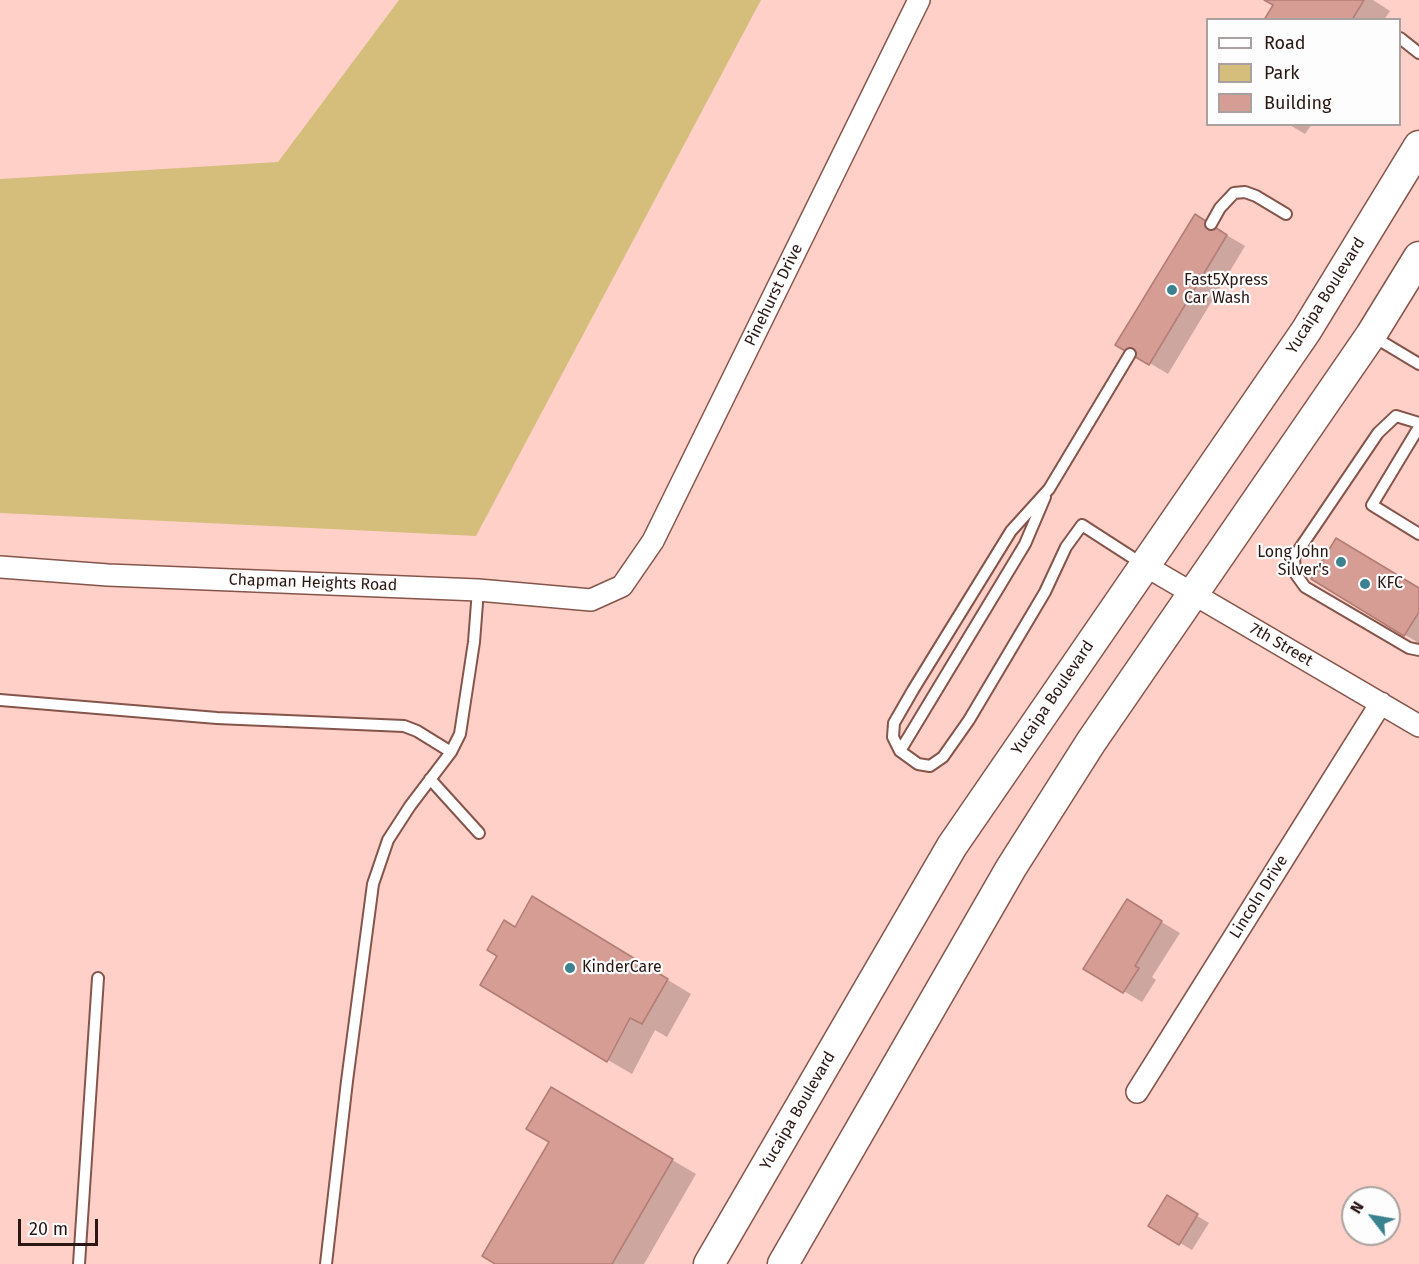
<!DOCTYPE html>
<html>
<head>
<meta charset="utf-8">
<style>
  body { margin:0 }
  #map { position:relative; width:1419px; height:1264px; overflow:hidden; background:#ffd0c7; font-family:"Fira Sans",sans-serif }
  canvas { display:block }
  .legend { position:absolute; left:1206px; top:18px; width:195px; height:108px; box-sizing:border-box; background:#fdfdfd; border:2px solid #a9a19f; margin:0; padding:8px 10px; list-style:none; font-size:18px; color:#2a1612 }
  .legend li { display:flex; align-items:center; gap:12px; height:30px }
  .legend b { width:30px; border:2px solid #a9a19f }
  .north { position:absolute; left:1341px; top:1186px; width:60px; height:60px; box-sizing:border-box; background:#fdfdfd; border:2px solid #a9a19f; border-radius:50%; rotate:301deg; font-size:16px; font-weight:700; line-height:24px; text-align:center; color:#2a1612 }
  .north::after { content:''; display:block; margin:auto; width:21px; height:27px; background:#3c818e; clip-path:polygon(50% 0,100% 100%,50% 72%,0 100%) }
  .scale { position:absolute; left:18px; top:1219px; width:80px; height:27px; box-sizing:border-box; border:3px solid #2a1612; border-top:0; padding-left:8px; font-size:18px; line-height:21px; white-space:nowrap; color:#2a1612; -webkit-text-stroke:4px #fdfdfd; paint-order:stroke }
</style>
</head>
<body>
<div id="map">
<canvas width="1419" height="1264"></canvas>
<ul class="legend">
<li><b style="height:8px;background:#fff"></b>Road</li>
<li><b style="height:16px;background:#d5be7c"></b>Park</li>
<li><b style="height:16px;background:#d59d93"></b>Building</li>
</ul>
<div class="north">N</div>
<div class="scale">20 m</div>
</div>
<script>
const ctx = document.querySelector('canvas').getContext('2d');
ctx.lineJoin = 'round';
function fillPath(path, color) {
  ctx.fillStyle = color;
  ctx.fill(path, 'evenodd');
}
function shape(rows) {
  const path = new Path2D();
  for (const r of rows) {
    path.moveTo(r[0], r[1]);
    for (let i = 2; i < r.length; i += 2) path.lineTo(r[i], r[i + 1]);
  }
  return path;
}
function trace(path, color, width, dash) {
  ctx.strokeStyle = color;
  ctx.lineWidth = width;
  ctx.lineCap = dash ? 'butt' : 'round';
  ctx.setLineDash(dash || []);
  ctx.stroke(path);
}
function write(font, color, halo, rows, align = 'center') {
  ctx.font = font + ' "Fira Sans",sans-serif';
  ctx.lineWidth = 4.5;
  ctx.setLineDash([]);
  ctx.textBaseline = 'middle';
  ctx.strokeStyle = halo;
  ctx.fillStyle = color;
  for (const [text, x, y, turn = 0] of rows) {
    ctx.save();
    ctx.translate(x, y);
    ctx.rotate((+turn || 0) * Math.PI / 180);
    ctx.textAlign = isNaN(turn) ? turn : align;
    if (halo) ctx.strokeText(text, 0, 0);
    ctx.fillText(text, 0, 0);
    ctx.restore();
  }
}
const green = shape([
  [399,0,761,0,476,536,0,513,0,179,278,162]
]);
const shadow = shape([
  [1267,0,1373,0,1390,11,1384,20,1266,20,1275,5],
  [1288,124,1312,124,1305,134],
  [1213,227,1245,246,1168,374,1118,344],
  [1313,578,1419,589,1419,643,1405,635],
  [556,912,691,994,667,1037,655,1030,632,1074,608,1060,515,929],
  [1145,912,1180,933,1152,977,1156,980,1142,1002,1085,968],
  [552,1089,696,1174,644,1264,498,1264,551,1142],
  [1167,1198,1209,1223,1192,1250,1151,1226]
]);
const building = shape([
  [1264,0,1364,0,1352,20,1264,20,1273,5,1264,0],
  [1195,214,1227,235,1149,365,1115,345,1195,214],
  [1336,538,1419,588,1419,612,1404,636,1311,579,1336,538],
  [532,896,668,979,642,1024,630,1018,607,1062,480,985,497,956,487,950,504,920,515,927,532,896],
  [1127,899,1162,921,1135,966,1139,968,1123,993,1083,969,1127,899],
  [551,1087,673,1159,612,1264,495,1264,482,1256,549,1142,526,1129,551,1087],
  [1167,1195,1198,1214,1179,1245,1148,1226,1167,1195]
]);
const service = shape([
  [1400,38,1419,53],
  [1211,224,1220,208,1234,193,1245,192,1256,196,1286,214],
  [1374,337,1419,364],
  [1130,354,1049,489,1011,531,913,690,894,723,893,737,900,751,918,764,930,766,943,757,969,720,1045,592,1066,547,1082,525,1144,565],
  [1419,423,1396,416,1378,433,1294,557,1295,573,1305,587,1409,648,1419,650],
  [1419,427,1372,505,1419,534],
  [0,700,217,718,404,726,417,731,451,752],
  [900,751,1025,544,1045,497],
  [430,779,479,833],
  [79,1264,98,978],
  [326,1264,347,1081,373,884,388,840,410,806,451,752,460,734,474,642,478,590]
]);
const minor = shape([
  [1144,565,1419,726],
  [0,567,108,575,478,590,591,600,622,586,653,541,919,0],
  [1137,1092,1381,703]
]);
const secondary = shape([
  [709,1264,952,846,1306,331,1419,146],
  [783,1264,1011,868,1091,742,1371,335,1419,257]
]);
const markers = [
  [1172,290,6,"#3c818e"],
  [1341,562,6,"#3c818e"],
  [1365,584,6,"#3c818e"],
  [570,968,6,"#3c818e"]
];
const poiNames = [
  ["Fast5Xpress",1184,281],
  ["Car Wash",1184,299],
  ["Long John",1329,553,"right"],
  ["Silver's",1329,571,"right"],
  ["KFC",1377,584],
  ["KinderCare",582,968]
];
const streetNames = [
  ["Pinehurst Drive",774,295,-64],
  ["Yucaipa Boulevard",1326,296,-58],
  ["Chapman Heights Road",313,583,2],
  ["7th Street",1281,645,30],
  ["Yucaipa Boulevard",1053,698,-56],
  ["Lincoln Drive",1259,897,-58],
  ["Yucaipa Boulevard",798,1111,-60]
];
fillPath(green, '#d5be7c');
fillPath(shadow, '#0003');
fillPath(building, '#d59d93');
trace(building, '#b27d74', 1.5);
trace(service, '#85544b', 14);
trace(minor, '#85544b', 24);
trace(secondary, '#85544b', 33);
trace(service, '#fff', 10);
trace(minor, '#fff', 21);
trace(secondary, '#fff', 30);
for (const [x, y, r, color] of markers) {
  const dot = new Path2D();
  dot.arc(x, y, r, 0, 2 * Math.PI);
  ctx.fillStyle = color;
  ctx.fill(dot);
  trace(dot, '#fdfdfd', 2);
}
write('16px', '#2a1612', '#fdfdfd', poiNames, 'left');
write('16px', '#2a1612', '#fdfdfd', streetNames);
</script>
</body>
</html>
